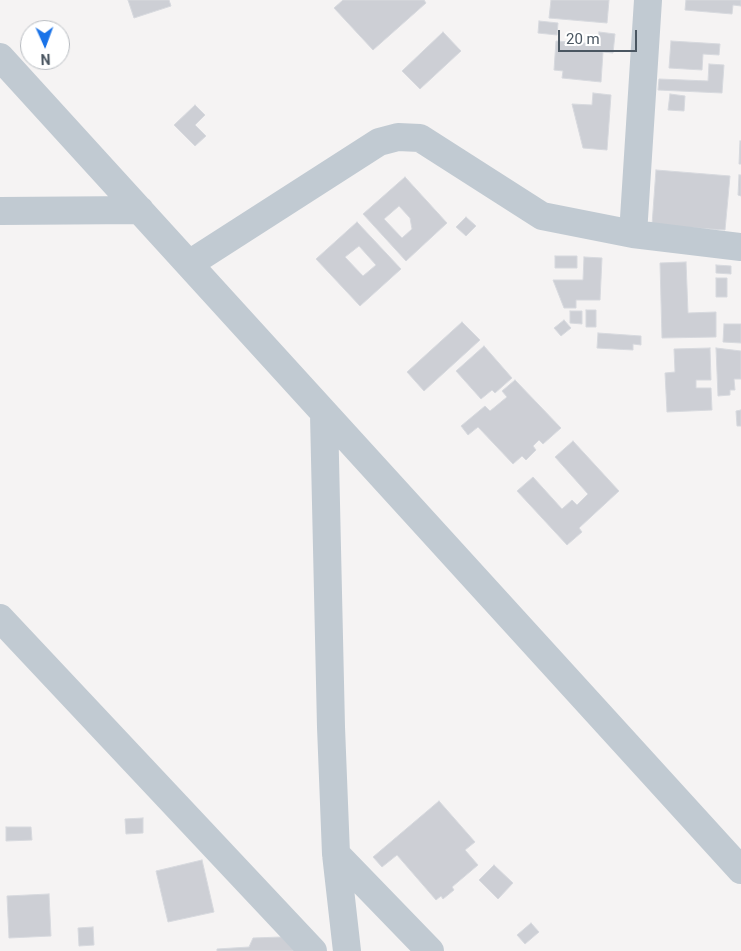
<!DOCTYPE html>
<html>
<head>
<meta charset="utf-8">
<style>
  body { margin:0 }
  #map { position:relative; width:741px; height:951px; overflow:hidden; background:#f5f3f3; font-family:Roboto,sans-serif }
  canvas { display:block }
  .north { position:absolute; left:20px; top:20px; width:50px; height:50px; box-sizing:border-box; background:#fff; border:1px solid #b7bbc0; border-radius:50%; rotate:178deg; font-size:14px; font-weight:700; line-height:20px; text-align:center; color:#4a5661 }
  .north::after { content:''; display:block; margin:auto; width:18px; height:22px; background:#1a73e8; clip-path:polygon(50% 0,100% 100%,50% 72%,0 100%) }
  .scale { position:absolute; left:558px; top:30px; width:79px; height:22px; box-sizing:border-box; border:2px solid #4a5661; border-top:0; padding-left:6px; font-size:15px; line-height:18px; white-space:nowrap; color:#4a5661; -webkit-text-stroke:4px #fff; paint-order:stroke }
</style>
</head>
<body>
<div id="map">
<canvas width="741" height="951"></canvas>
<div class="north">N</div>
<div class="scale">20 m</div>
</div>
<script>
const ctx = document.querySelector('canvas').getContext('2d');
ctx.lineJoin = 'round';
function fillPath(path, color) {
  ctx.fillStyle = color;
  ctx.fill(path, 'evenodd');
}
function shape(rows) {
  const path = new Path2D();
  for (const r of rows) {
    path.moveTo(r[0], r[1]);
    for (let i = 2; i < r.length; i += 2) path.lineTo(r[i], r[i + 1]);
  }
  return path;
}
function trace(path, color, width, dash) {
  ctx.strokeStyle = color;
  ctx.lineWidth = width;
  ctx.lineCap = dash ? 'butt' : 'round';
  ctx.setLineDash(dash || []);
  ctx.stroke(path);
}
const building = shape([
  [128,0,169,0,171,6,134,18,128,0],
  [343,0,424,0,426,3,373,50,334,8,343,0],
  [551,0,609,0,607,23,549,18,551,0],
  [686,0,741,0,741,6,733,5,732,14,685,10,686,0],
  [539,21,558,23,557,35,538,33,539,21],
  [443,32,461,51,420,89,402,71,443,32],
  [599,32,615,34,613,53,603,52,601,82,562,78,563,71,554,70,556,41,598,44,599,32],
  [671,41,720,44,719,55,703,54,702,70,669,68,671,41],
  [709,64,724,65,722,93,658,90,659,79,708,81,709,64],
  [593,93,611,95,607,150,583,148,572,104,592,105,593,93],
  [670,94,685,96,684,111,668,110,670,94],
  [195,105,205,115,195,125,206,136,195,146,174,125,195,105],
  [740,141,741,141,741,164,739,164,740,141],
  [656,170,730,176,725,230,652,225,656,170],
  [739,175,741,175,741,196,738,195,739,175],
  [405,177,447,223,406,261,363,214,405,177],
  [399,206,410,218,412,229,402,238,384,219,399,206],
  [466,217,476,226,466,236,456,227,466,217],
  [357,222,401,269,360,306,316,259,357,222],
  [359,246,376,265,363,276,345,257,359,246],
  [555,256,577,256,577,268,555,268,555,256],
  [584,257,602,258,600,300,576,300,576,308,564,308,553,280,583,280,584,257],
  [686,262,688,313,716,312,716,337,662,338,660,263,686,262],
  [716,265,731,266,731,274,716,273,716,265],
  [716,278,727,278,727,297,716,297,716,278],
  [586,310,596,310,596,327,586,327,586,310],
  [570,311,582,311,582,324,570,323,570,311],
  [564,320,571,328,561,336,554,328,564,320],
  [462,322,480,340,424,391,407,372,462,322],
  [724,324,741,324,741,343,723,342,724,324],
  [598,333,641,336,641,345,633,344,633,350,597,348,598,333],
  [484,346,512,378,495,393,492,390,481,399,456,371,484,346],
  [710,348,711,380,696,380,696,388,711,388,712,410,667,412,665,373,675,372,674,349,710,348],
  [716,348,741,351,741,379,734,379,735,390,730,390,730,395,718,396,716,348],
  [515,380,561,428,543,444,539,440,533,446,536,450,526,460,522,456,513,464,478,427,468,435,461,426,485,406,490,411,507,397,502,391,515,380],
  [741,410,741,426,737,426,736,411,741,410],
  [573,441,619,491,579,528,582,532,567,545,517,491,533,477,562,509,572,500,577,505,588,494,555,457,573,441],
  [439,801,475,842,465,850,478,865,452,887,454,890,443,899,441,896,436,900,397,855,382,867,373,857,439,801],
  [143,818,143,833,126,834,125,819,143,818],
  [6,827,31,827,32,840,6,841,6,827],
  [202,860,214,912,168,922,156,871,202,860],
  [494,865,513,883,498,899,479,880,494,865],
  [49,894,51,936,9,938,7,896,49,894],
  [531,923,539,932,525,944,517,935,531,923],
  [93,927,94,945,79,946,78,928,93,927],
  [281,937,295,951,217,951,217,949,249,947,253,938,281,937]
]);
const street = shape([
  [0,57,741,870],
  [0,211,140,210],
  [633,234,648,0],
  [189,264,379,142,398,137,420,138,542,216,633,234,741,247],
  [324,414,331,727,336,854,347,951],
  [0,618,313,951],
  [336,854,430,951]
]);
fillPath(building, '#cdcfd5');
trace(building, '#d7d9de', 1);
trace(street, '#c1cad2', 28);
</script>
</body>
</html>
